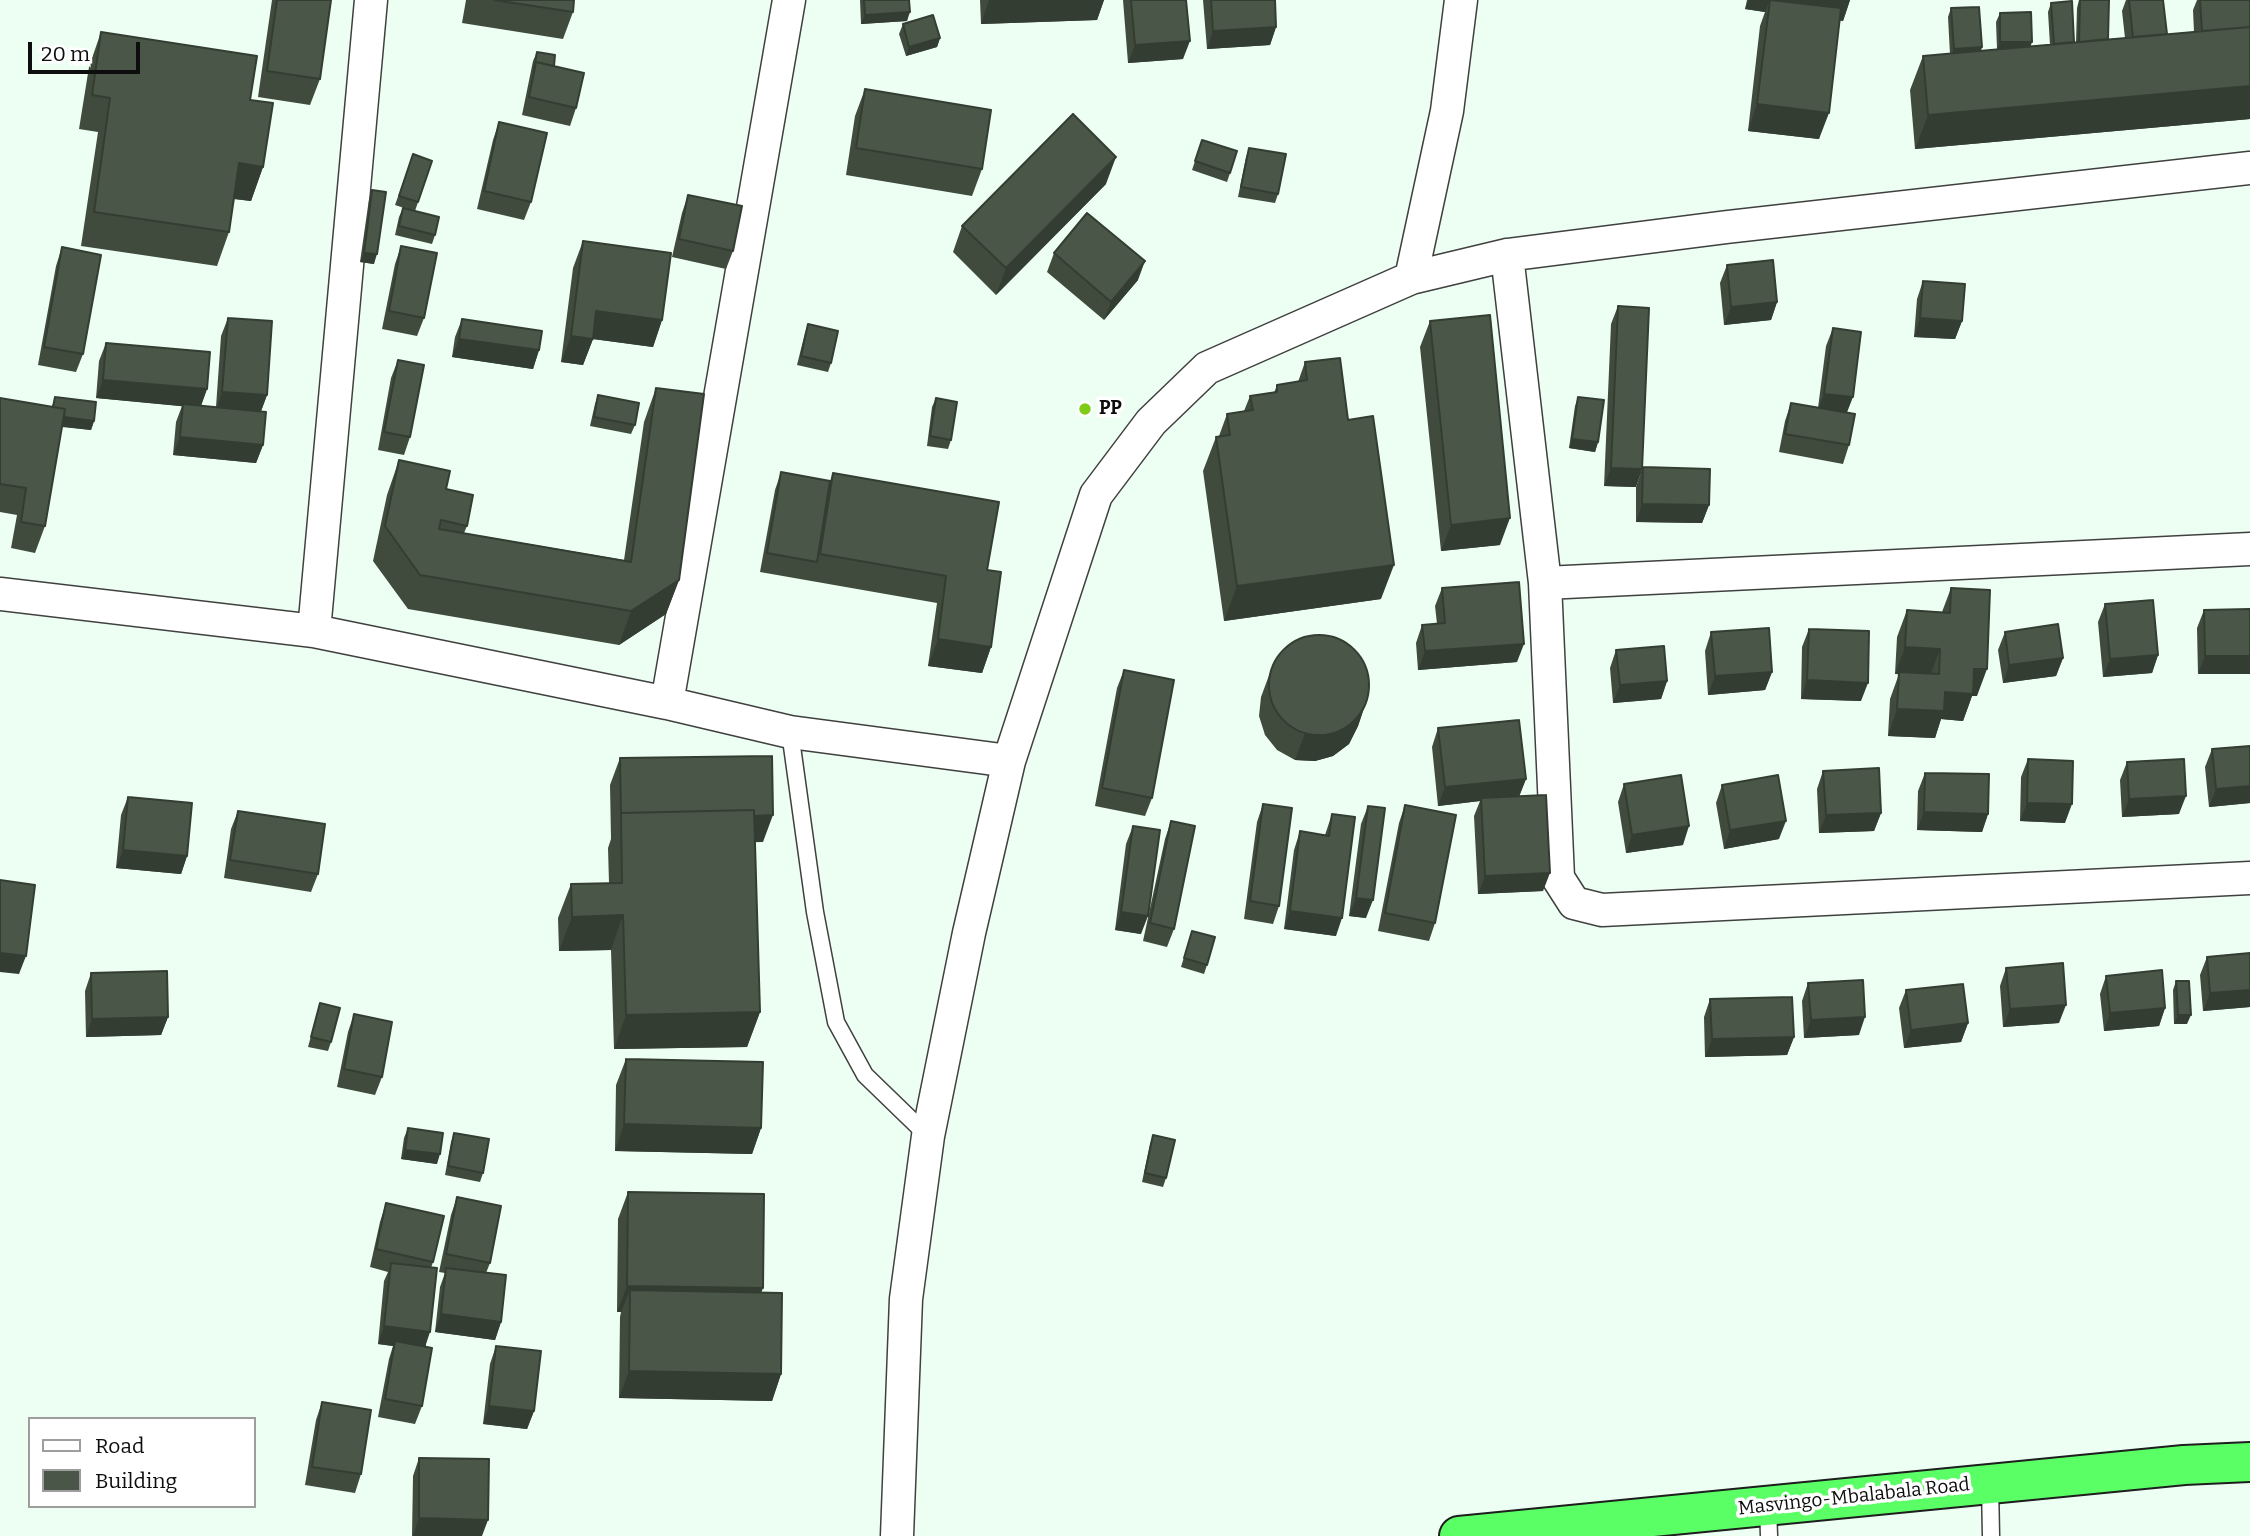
<!DOCTYPE html>
<html>
<head>
<meta charset="utf-8">
<style>
  body { margin:0 }
  #map { position:relative; width:2250px; height:1536px; overflow:hidden; background:#edfff2; font-family:Bitter,serif }
  canvas { display:block }
  .legend { position:absolute; left:28px; top:1417px; width:228px; height:91px; box-sizing:border-box; background:#fff; border:2px solid #9e9e9e; margin:0; padding:9px 12px; list-style:none; font-size:21px; color:#0d0d0d }
  .legend li { display:flex; align-items:center; gap:14px; height:35px }
  .legend b { width:35px; border:2px solid #9e9e9e }
  .scale { position:absolute; left:28px; top:42px; width:112px; height:32px; box-sizing:border-box; border:4px solid #0d0d0d; border-top:0; padding-left:9px; font-size:21px; line-height:24px; white-space:nowrap; color:#0d0d0d; -webkit-text-stroke:5px #fff; paint-order:stroke }
</style>
</head>
<body>
<div id="map">
<canvas width="2250" height="1536"></canvas>
<ul class="legend">
<li><b style="height:9px;background:#fff"></b>Road</li>
<li><b style="height:19px;background:#4a5748"></b>Building</li>
</ul>
<div class="scale">20 m</div>
</div>
<script>
const ctx = document.querySelector('canvas').getContext('2d');
ctx.lineJoin = 'round';
function shape(rows) {
  const path = new Path2D();
  for (const r of rows) {
    if (r.length === 3) {
      path.moveTo(r[0] + r[2], r[1]);
      path.arc(r[0], r[1], r[2], 0, 2 * Math.PI);
      continue;
    }
    path.moveTo(r[0], r[1]);
    for (let i = 2; i < r.length; i += 2) path.lineTo(r[i], r[i + 1]);
  }
  return path;
}
function trace(path, color, width, dash) {
  ctx.strokeStyle = color;
  ctx.lineWidth = width;
  ctx.lineCap = dash ? 'butt' : 'round';
  ctx.setLineDash(dash || []);
  ctx.stroke(path);
}
function fillPath(path, color) {
  ctx.fillStyle = color;
  ctx.fill(path, 'evenodd');
}
function write(font, color, halo, rows, align = 'center') {
  ctx.font = font + ' Bitter,serif';
  ctx.lineWidth = 7;
  ctx.setLineDash([]);
  ctx.textBaseline = 'middle';
  ctx.strokeStyle = halo;
  ctx.fillStyle = color;
  for (const [text, x, y, turn = 0] of rows) {
    ctx.save();
    ctx.translate(x, y);
    ctx.rotate((+turn || 0) * Math.PI / 180);
    ctx.textAlign = isNaN(turn) ? turn : align;
    if (halo) ctx.strokeText(text, 0, 0);
    ctx.fillText(text, 0, 0);
    ctx.restore();
  }
}
const service = shape([
  [790,732,815,912,836,1022,865,1075,928,1136],
  [1990,1484,1991,1536],
  [1768,1506,1769,1536]
]);
const minor = shape([
  [1507,255,1545,583,1558,878,1574,903,1602,910,2250,878],
  [1411,278,1447,111,1461,0],
  [1545,583,2250,549],
  [0,594,314,631,667,703,790,732,1009,761],
  [314,631,371,0],
  [667,703,789,0],
  [897,1536,906,1299,928,1136,969,933,1009,761,1096,495,1151,422,1207,368,1411,278,1507,255,1727,227,2250,168]
]);
const trunk = shape([
  [1459,1536,2184,1465,2250,1462]
]);
const wall = shape([
  [272,0,331,0,320,79,310,105,258,97],
  [466,0,574,0,573,12,563,39,462,23],
  [860,0,909,0,907,21,861,24],
  [980,0,1104,0,1097,20,981,24],
  [1123,0,1186,0,1183,59,1128,63],
  [1203,0,1275,0,1276,27,1270,45,1207,49],
  [1747,0,1850,0,1843,21,1839,20,1819,139,1748,131,1760,26,1765,12,1745,9],
  [2079,0,2108,39,2125,38,2122,11,2126,0,2163,0,2167,34,2194,32,2193,10,2197,0,2250,0,2250,119,1915,149,1910,90,1923,56,1950,54,1948,17,1951,8,1982,47,1981,51,1997,49,1996,22,2000,13,2030,46,2050,45,2048,12,2051,3,2074,42,2076,42,2077,8],
  [903,24,940,38,937,47,906,56,899,34],
  [101,32,250,100,263,167,251,201,234,199,229,232,217,266,81,246,98,132,79,129,89,67],
  [537,52,554,66,576,108,570,126,522,115,533,61],
  [865,89,982,169,972,196,846,175,855,116],
  [499,122,531,202,524,220,477,209,493,140],
  [1202,140,1230,173,1227,182,1192,170],
  [1249,148,1278,194,1275,203,1238,197,1246,157],
  [413,154,432,161,415,211,435,235,432,244,395,235,399,217,403,208,407,209,395,205],
  [1106,184,996,295,953,252,962,226],
  [372,190,374,264,360,262,369,199],
  [688,195,733,251,726,269,672,257,682,213],
  [583,241,662,320,653,347,593,339,583,365,561,362,573,268],
  [401,246,424,318,417,336,382,329,395,264],
  [62,247,83,354,76,372,38,365,56,266],
  [1054,253,1138,280,1104,320,1047,272],
  [1727,265,1777,302,1771,320,1724,325,1720,283],
  [1923,281,1962,321,1955,339,1914,337,1917,299],
  [1618,306,1642,469,1636,487,1604,486,1611,324],
  [228,318,267,395,261,411,263,445,256,463,173,455,176,422,182,406,96,398,99,361,106,343,207,389,201,406,216,407,221,336],
  [462,319,539,350,533,369,452,357,455,337],
  [1430,321,1500,545,1441,551,1420,347],
  [808,324,831,363,828,372,797,365,805,333],
  [1833,328,1847,413,1849,445,1843,464,1779,452,1785,421,1791,403,1818,408,1826,346],
  [398,360,410,437,404,455,378,450,391,378],
  [1305,362,1348,420,1381,599,1224,621,1203,471,1216,437,1219,436,1227,414,1244,411,1250,396,1274,393,1277,385,1298,382],
  [656,388,679,580,666,614,619,645,408,609,373,561,387,495,399,460,446,489,467,526,464,533,624,560,644,422],
  [598,395,635,425,631,434,590,426,595,404],
  [55,397,94,421,91,430,62,427,45,526,35,553,11,548,17,515,0,512,0,398,52,407],
  [1578,397,1598,442,1595,452,1569,448,1575,406],
  [936,398,951,440,948,449,927,446,932,407],
  [1643,467,1709,505,1702,523,1636,522,1636,485],
  [781,472,830,481,833,473,987,570,991,647,982,673,928,666,937,603,760,572,775,490],
  [1442,588,1517,662,1418,670,1416,643,1422,625,1437,624,1435,606],
  [1951,588,1977,696,1972,696,1963,721,1941,719,1935,738,1888,736,1890,699,1899,674,1895,674,1897,637,1907,610,1942,612],
  [2105,604,2158,655,2152,673,2103,677,2098,622],
  [2250,609,2198,674,2197,628,2204,610],
  [1809,629,1861,701,1801,699,1802,647],
  [1711,632,1772,672,1765,690,1708,695,1705,651],
  [2005,632,2063,658,2056,676,2003,683,1998,650],
  [1616,650,1667,681,1661,699,1613,703,1610,668],
  [1124,670,1152,798,1145,816,1095,806,1117,688],
  [1271,670,1367,699,1358,726,1349,744,1333,756,1315,761,1295,760,1277,750,1265,735,1259,716,1261,697],
  [1438,728,1526,779,1519,796,1543,891,1478,894,1474,816,1480,801,1438,806,1432,747],
  [2250,746,2250,803,2209,807,2205,767,2212,749],
  [620,758,763,842,755,842,760,1012,747,1047,614,1049,611,950,559,951,558,918,571,884,609,883,608,848,611,839,610,785],
  [2028,759,2065,823,2020,821,2021,777],
  [2127,762,2179,814,2122,817,2120,780],
  [1823,771,1881,813,1874,831,1819,833,1817,789],
  [1925,773,1988,814,1982,832,1917,830,1918,791],
  [1624,784,1683,845,1626,853,1618,802],
  [1722,785,1779,839,1724,849,1716,803],
  [128,797,187,856,181,874,116,868,121,815],
  [1263,804,1279,906,1273,924,1244,919,1257,822],
  [1405,805,1435,923,1429,941,1378,931,1399,823],
  [1368,806,1366,918,1349,916,1361,824],
  [238,811,318,874,311,892,224,878,231,829],
  [1332,814,1336,936,1284,929,1294,850,1300,831,1325,835],
  [1171,821,1174,929,1167,947,1143,941,1165,839],
  [1133,826,1141,934,1115,930,1126,844],
  [1192,931,1207,965,1204,974,1181,967],
  [2250,953,2250,1007,2203,1011,2200,975,2207,957],
  [2006,968,2059,1023,2003,1027,2000,986],
  [91,973,168,1017,161,1035,86,1037,85,991],
  [2106,976,2165,1008,2159,1026,2104,1031,2100,994],
  [2176,981,2187,1024,2174,1024,2173,990],
  [1808,983,1859,1035,1804,1038,1802,1001],
  [1906,990,1968,1023,1961,1042,1904,1048,1899,1008],
  [1710,999,1794,1037,1787,1055,1705,1057,1704,1017],
  [320,1003,331,1042,328,1051,308,1047],
  [354,1014,382,1077,375,1095,337,1087,348,1032],
  [626,1059,761,1128,752,1154,615,1151,616,1085],
  [408,1128,437,1164,401,1159,404,1138],
  [454,1133,483,1173,480,1182,445,1175,451,1142],
  [1153,1135,1166,1178,1163,1187,1142,1182,1150,1144],
  [628,1192,761,1292,781,1374,772,1401,619,1398,620,1317,621,1312,617,1312,618,1219],
  [457,1197,490,1263,486,1273,501,1322,495,1340,435,1332,440,1287,445,1273,439,1272,451,1215],
  [386,1203,433,1262,431,1268,422,1406,415,1424,378,1417,389,1359,393,1346,378,1344,384,1281,388,1272,370,1267,380,1222],
  [496,1346,534,1411,527,1429,483,1424,490,1364],
  [322,1402,361,1474,355,1493,305,1485,316,1420],
  [419,1458,482,1536,412,1536,413,1476]
]);
const shadedWall = shape([
  [989,0,1104,0,1097,20,981,24],
  [1749,0,1770,0,1765,12,1745,9],
  [1770,0,1850,0,1843,21,1768,12],
  [910,12,907,21,861,24,865,15],
  [1276,27,1270,45,1207,49,1213,31],
  [940,38,937,47,906,56,909,47],
  [1190,41,1183,59,1128,63,1135,45],
  [2000,42,2032,42,2029,51,1997,51],
  [1982,47,1978,56,1950,58,1954,49],
  [2250,86,2250,119,1915,149,1928,115],
  [1757,104,1829,113,1819,139,1748,131],
  [1116,157,1106,184,996,295,1006,268],
  [239,163,263,167,251,201,227,198],
  [364,253,377,254,374,264,360,262],
  [1145,261,1138,280,1104,320,1111,302],
  [1777,302,1771,320,1724,325,1731,307],
  [596,311,662,320,653,347,593,339,583,365,561,362,571,336],
  [1920,318,1962,321,1955,339,1914,337],
  [459,339,539,350,533,369,452,357],
  [103,380,207,389,200,408,96,398],
  [222,392,267,395,260,414,216,410],
  [1824,394,1853,397,1846,415,1817,412],
  [52,416,94,421,91,430,49,425],
  [180,437,263,445,256,463,173,455],
  [1572,439,1598,442,1595,452,1569,448],
  [1611,468,1642,469,1636,487,1604,486],
  [1642,504,1709,505,1702,523,1636,522],
  [1510,518,1500,545,1441,551,1451,525],
  [1394,565,1381,599,1224,621,1237,586],
  [679,580,666,614,619,645,631,611],
  [938,639,991,647,982,673,928,666],
  [1524,644,1517,662,1418,670,1425,651],
  [1905,647,1940,649,1930,676,1895,674],
  [2158,655,2152,673,2103,677,2110,659],
  [2205,656,2250,656,2250,674,2198,674],
  [2063,658,2056,676,2003,683,2009,665],
  [1974,669,1987,669,1977,696,1972,696,1963,721,1941,719,1935,738,1888,736,1897,709],
  [1772,672,1765,690,1708,695,1715,676],
  [1807,680,1868,683,1861,701,1801,699],
  [1667,681,1661,699,1613,703,1620,685],
  [1367,699,1358,726,1349,744,1333,756,1315,761,1295,760,1305,733],
  [1526,779,1519,797,1481,798,1480,801,1438,806,1445,787],
  [2250,786,2250,803,2209,807,2216,789],
  [2186,796,2179,814,2122,817,2129,799],
  [2027,803,2072,804,2065,823,2020,821],
  [1924,812,1988,814,1982,832,1917,830],
  [1881,813,1874,831,1819,833,1826,815],
  [773,815,763,842,621,845,621,818],
  [1786,821,1779,839,1724,849,1730,830],
  [1689,826,1683,845,1626,853,1632,835],
  [123,850,187,856,181,874,116,868],
  [1550,873,1543,891,1478,894,1485,876],
  [1356,898,1373,900,1366,918,1349,916],
  [1290,911,1342,918,1336,936,1284,929],
  [1121,912,1148,916,1141,934,1115,930],
  [623,915,611,950,559,951,572,917],
  [0,953,26,956,19,974,0,972],
  [2250,990,2250,1007,2203,1011,2210,993],
  [2066,1005,2059,1023,2003,1027,2010,1009],
  [2165,1008,2159,1026,2104,1031,2110,1013],
  [760,1012,747,1047,614,1049,626,1015],
  [2178,1015,2191,1015,2187,1024,2174,1024],
  [168,1017,161,1035,86,1037,92,1019],
  [1865,1017,1859,1035,1804,1038,1811,1020],
  [1968,1023,1961,1042,1904,1048,1911,1030],
  [1794,1037,1787,1055,1705,1057,1712,1039],
  [624,1124,761,1128,752,1154,615,1151],
  [405,1150,440,1154,437,1164,401,1159],
  [627,1286,763,1288,753,1315,630,1290,621,1312,617,1312],
  [441,1314,501,1322,495,1340,435,1332],
  [384,1326,430,1332,424,1350,395,1341,393,1346,378,1344],
  [629,1371,781,1374,772,1401,619,1398],
  [489,1406,534,1411,527,1429,483,1424],
  [419,1518,488,1520,482,1536,413,1536]
]);
const building = shape([
  [277,0,331,0,320,79,267,71,277,0],
  [494,0,574,0,573,12,494,0],
  [864,0,909,0,910,12,865,15,864,0],
  [1131,0,1186,0,1190,41,1135,45,1131,0],
  [1211,0,1275,0,1276,27,1213,31,1211,0],
  [1770,0,1841,8,1829,113,1757,104,1770,0],
  [2080,0,2109,0,2108,39,2079,42,2080,0],
  [2129,0,2163,0,2167,34,2133,37,2129,0],
  [2200,0,2250,0,2250,27,2202,31,2200,0],
  [2072,1,2074,42,2054,44,2051,3,2072,1],
  [1979,7,1982,47,1954,49,1951,8,1979,7],
  [2031,12,2032,42,2000,42,2000,13,2031,12],
  [933,15,940,38,909,47,903,24,933,15],
  [2250,27,2250,86,1928,115,1923,56,2250,27],
  [101,32,257,56,250,100,273,103,263,167,239,163,229,232,94,212,110,98,92,95,101,32],
  [537,52,555,55,554,66,536,62,534,69,537,52],
  [536,62,584,73,576,108,529,97,536,62],
  [865,89,991,110,982,169,856,148,865,89],
  [1073,114,1116,157,1006,268,962,226,1073,114],
  [499,122,547,133,531,202,484,191,499,122],
  [1202,140,1237,151,1230,173,1195,161,1202,140],
  [1249,148,1286,154,1278,194,1241,187,1249,148],
  [413,154,432,161,418,202,399,196,413,154],
  [372,190,386,192,377,254,364,253,372,190],
  [688,195,742,206,733,251,679,239,688,195],
  [403,208,439,217,435,235,399,226,403,208],
  [1087,213,1145,261,1111,302,1054,253,1087,213],
  [583,241,671,253,662,320,596,311,593,339,571,336,583,241],
  [401,246,437,253,424,318,389,311,401,246],
  [62,247,101,255,83,354,44,347,62,247],
  [1773,260,1777,302,1731,307,1727,265,1773,260],
  [1923,281,1965,284,1962,321,1920,318,1923,281],
  [1618,306,1649,308,1642,469,1611,468,1618,306],
  [1490,315,1510,518,1451,525,1430,321,1490,315],
  [228,318,272,321,267,395,222,392,228,318],
  [462,319,542,331,539,350,459,339,462,319],
  [808,324,838,331,831,363,801,356,808,324],
  [1833,328,1861,332,1853,397,1824,394,1833,328],
  [106,343,210,352,207,389,103,380,106,343],
  [1340,358,1348,420,1373,416,1394,565,1237,586,1216,437,1230,435,1227,414,1253,410,1250,396,1277,392,1277,385,1307,380,1305,362,1340,358],
  [398,360,424,365,410,437,384,432,398,360],
  [656,388,704,394,679,580,631,611,420,575,385,526,399,460,450,471,446,489,473,495,467,526,441,520,439,529,631,562,656,388],
  [598,395,639,403,635,425,594,417,598,395],
  [55,397,96,402,94,421,64,417,65,409,53,407,55,397],
  [1578,397,1604,400,1598,442,1572,439,1578,397],
  [0,398,65,409,45,526,21,522,26,488,0,484,0,398],
  [936,398,957,402,951,440,930,436,936,398],
  [1791,403,1855,414,1849,445,1785,434,1791,403],
  [183,404,266,412,263,445,180,437,183,404],
  [1643,467,1710,469,1709,505,1642,504,1643,467],
  [781,472,830,481,817,562,767,553,781,472],
  [833,473,999,502,987,570,1001,572,991,647,938,639,946,576,820,554,833,473],
  [1519,582,1524,644,1425,651,1422,625,1445,623,1442,588,1519,582],
  [1951,588,1990,590,1987,669,1974,669,1973,694,1945,692,1944,711,1897,709,1899,672,1939,674,1940,649,1905,647,1907,610,1950,613,1951,588],
  [2153,600,2158,655,2110,659,2105,604,2153,600],
  [2250,609,2250,656,2205,656,2204,610,2250,609],
  [2058,624,2063,658,2009,665,2005,632,2058,624],
  [1769,628,1772,672,1715,676,1711,632,1769,628],
  [1809,629,1869,631,1868,683,1807,680,1809,629],
  [1319,685,50],
  [1664,646,1667,681,1620,685,1616,650,1664,646],
  [1124,670,1174,680,1152,798,1102,788,1124,670],
  [1519,720,1526,779,1445,787,1438,728,1519,720],
  [2250,746,2250,786,2216,789,2212,749,2250,746],
  [772,756,773,815,754,816,754,810,621,813,620,758,772,756],
  [2028,759,2073,761,2072,804,2027,803,2028,759],
  [2184,759,2186,796,2129,799,2127,762,2184,759],
  [1879,768,1881,813,1826,815,1823,771,1879,768],
  [1925,773,1989,774,1988,814,1924,812,1925,773],
  [1681,775,1689,826,1632,835,1624,784,1681,775],
  [1778,775,1786,821,1730,830,1722,785,1778,775],
  [1546,795,1550,873,1485,876,1481,798,1546,795],
  [128,797,192,803,187,856,123,850,128,797],
  [1263,804,1292,808,1279,906,1250,901,1263,804],
  [1405,805,1456,815,1435,923,1385,913,1405,805],
  [1368,806,1385,808,1373,900,1356,898,1368,806],
  [754,810,760,1012,626,1015,623,915,572,917,571,884,622,883,621,813,754,810],
  [238,811,325,824,318,874,230,860,238,811],
  [1332,814,1355,817,1342,918,1290,911,1300,831,1329,836,1332,814],
  [1171,821,1195,826,1174,929,1150,923,1171,821],
  [1133,826,1160,830,1148,916,1121,912,1133,826],
  [0,880,35,885,26,956,0,953,0,880],
  [1192,931,1215,937,1207,965,1184,958,1192,931],
  [2250,953,2250,990,2210,993,2207,957,2250,953],
  [2063,963,2066,1005,2010,1009,2006,968,2063,963],
  [2162,970,2165,1008,2110,1013,2106,976,2162,970],
  [167,971,168,1017,92,1019,91,973,167,971],
  [1863,980,1865,1017,1811,1020,1808,983,1863,980],
  [2176,981,2189,981,2191,1015,2178,1015,2176,981],
  [1963,984,1968,1023,1911,1030,1906,990,1963,984],
  [1792,997,1794,1037,1712,1039,1710,999,1792,997],
  [320,1003,340,1008,331,1042,311,1037,320,1003],
  [354,1014,392,1022,382,1077,344,1069,354,1014],
  [626,1059,763,1062,761,1128,624,1124,626,1059],
  [408,1128,443,1133,440,1154,405,1150,408,1128],
  [454,1133,489,1139,483,1173,448,1166,454,1133],
  [1153,1135,1175,1140,1166,1178,1145,1173,1153,1135],
  [628,1192,764,1194,763,1288,627,1286,628,1192],
  [457,1197,501,1206,490,1263,446,1254,457,1197],
  [386,1203,444,1216,433,1262,376,1249,386,1203],
  [391,1263,437,1268,430,1332,384,1326,391,1263],
  [446,1268,506,1275,501,1322,441,1314,446,1268],
  [630,1290,782,1293,781,1374,629,1371,630,1290],
  [395,1341,432,1348,422,1406,385,1399,395,1341],
  [496,1346,541,1351,534,1411,489,1406,496,1346],
  [322,1402,371,1410,361,1474,312,1467,322,1402],
  [419,1458,489,1459,488,1520,419,1518,419,1458]
]);
const markers = [
  [1085,409,7,"#7fcc16"]
];
const poiNames = [
  ["PP",1099,409]
];
const streetNames = [
  ["Masvingo-Mbalabala Road",1854,1497,-6]
];
trace(service, '#404040', 19);
trace(minor, '#404040', 35);
trace(trunk, '#1e1e1e', 42);
trace(service, '#fff', 16);
trace(minor, '#fff', 32);
trace(trunk, '#5aff66', 38);
fillPath(wall, '#404b3e');
fillPath(shadedWall, '#343d32');
fillPath(building, '#4a5748');
trace(building, '#343d32', 2);
for (const [x, y, r, color] of markers) {
  const dot = new Path2D();
  dot.arc(x, y, r, 0, 2 * Math.PI);
  ctx.fillStyle = color;
  ctx.fill(dot);
  trace(dot, '#fff', 2.5);
}
write('bold 19px', '#0d0d0d', '#fff', poiNames, 'left');
write('19px', '#0d0d0d', '#fff', streetNames);
</script>
</body>
</html>
